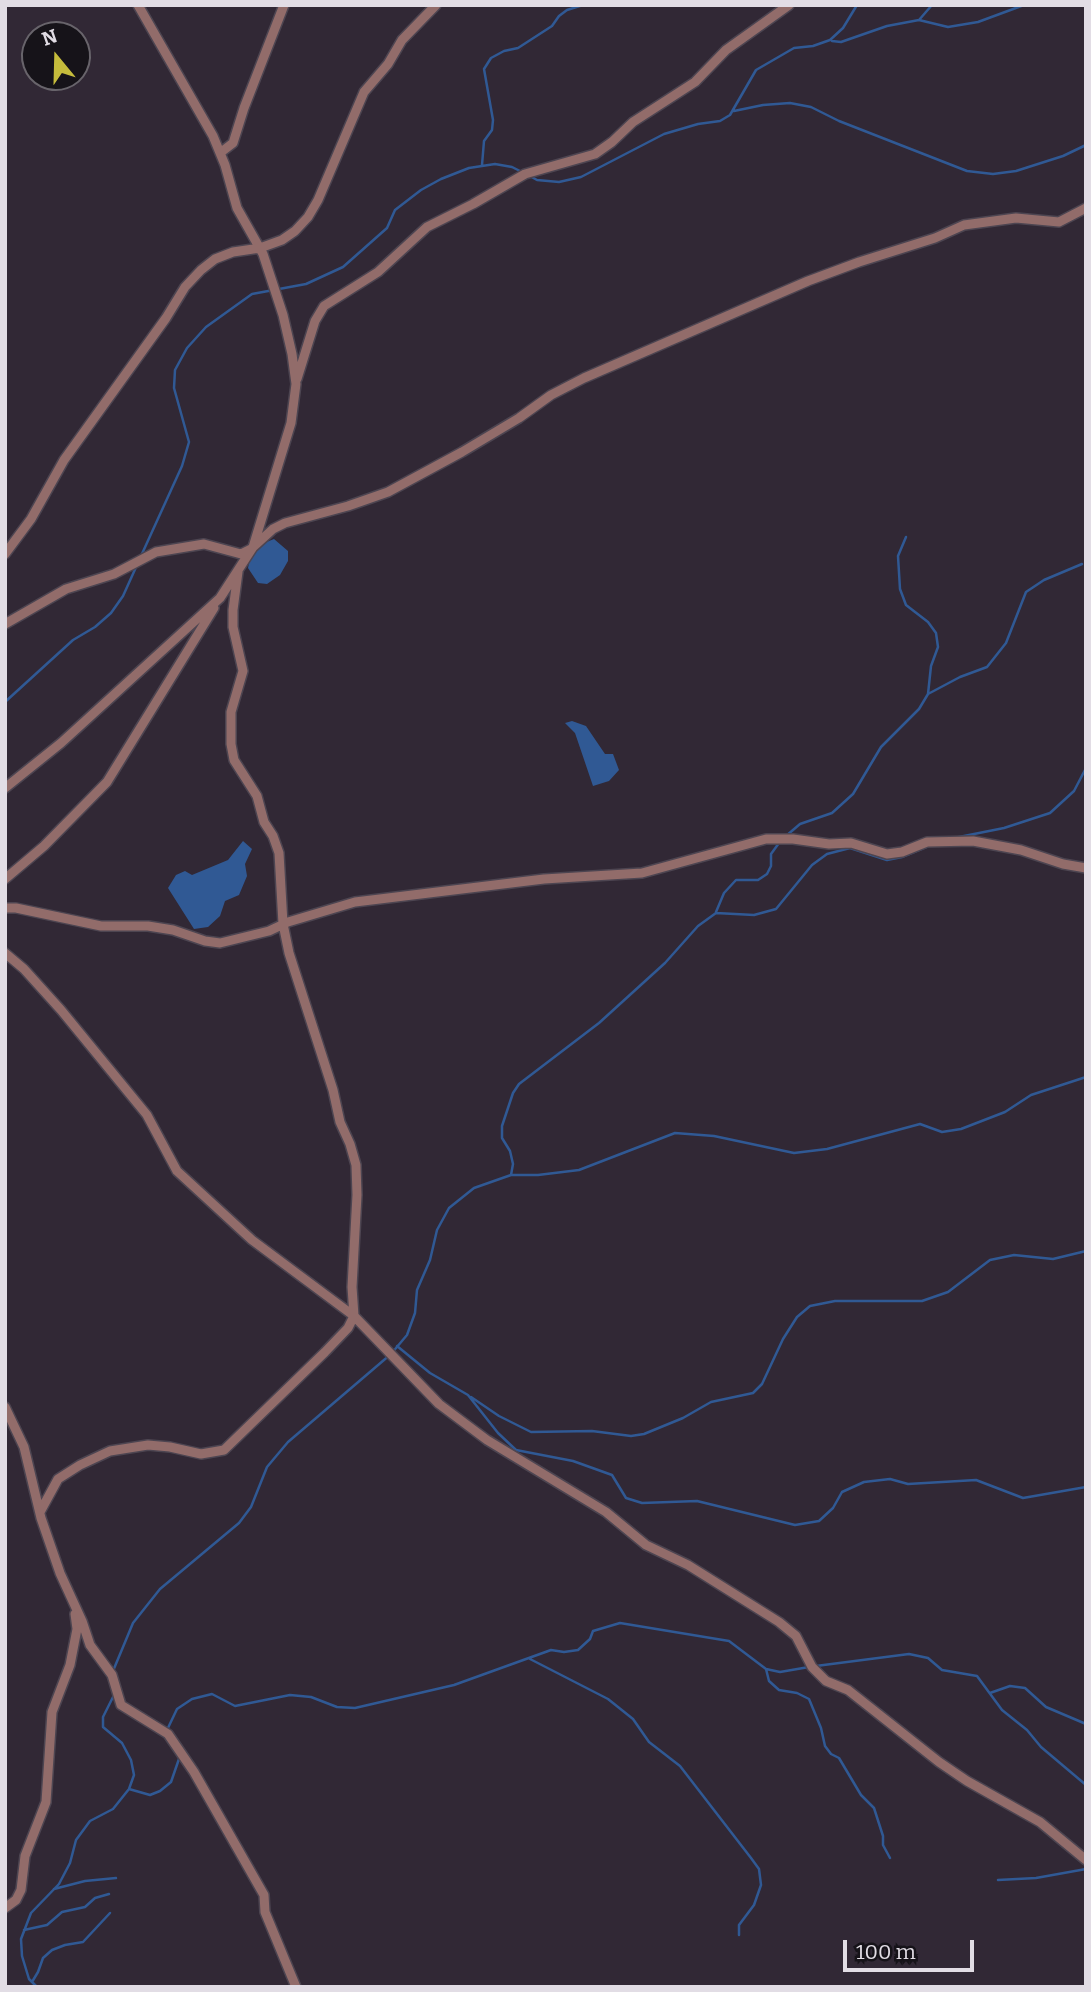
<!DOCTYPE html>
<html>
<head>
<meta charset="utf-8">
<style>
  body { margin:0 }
  #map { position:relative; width:1091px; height:1992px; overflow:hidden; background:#312835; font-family:Bitter,serif }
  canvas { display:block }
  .frame { position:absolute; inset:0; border:7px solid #e2dde5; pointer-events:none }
  .north { position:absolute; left:21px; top:21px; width:70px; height:70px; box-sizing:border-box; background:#161319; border:2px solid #68646b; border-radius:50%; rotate:341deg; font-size:19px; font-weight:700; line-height:28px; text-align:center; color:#e2dde5 }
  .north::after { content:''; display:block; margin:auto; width:24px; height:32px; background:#c6bc3c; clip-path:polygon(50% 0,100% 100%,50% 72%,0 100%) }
  .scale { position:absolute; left:843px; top:1940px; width:131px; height:32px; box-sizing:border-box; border:4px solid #e2dde5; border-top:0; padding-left:9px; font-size:21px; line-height:24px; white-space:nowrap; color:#e2dde5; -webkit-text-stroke:5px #161319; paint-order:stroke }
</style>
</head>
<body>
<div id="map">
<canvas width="1091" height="1992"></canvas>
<div class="frame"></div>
<div class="north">N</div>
<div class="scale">100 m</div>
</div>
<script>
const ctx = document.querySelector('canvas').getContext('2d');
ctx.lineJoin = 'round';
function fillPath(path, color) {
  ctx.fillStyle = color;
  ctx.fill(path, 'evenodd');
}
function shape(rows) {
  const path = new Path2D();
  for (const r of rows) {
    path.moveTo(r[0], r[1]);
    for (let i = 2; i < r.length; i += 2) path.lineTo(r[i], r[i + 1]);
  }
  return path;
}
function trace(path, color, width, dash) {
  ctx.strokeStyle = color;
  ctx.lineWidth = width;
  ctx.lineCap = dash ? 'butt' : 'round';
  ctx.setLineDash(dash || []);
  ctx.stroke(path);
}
const water = shape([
  [274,539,288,551,288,561,280,575,267,584,258,583,248,568,250,558,264,543],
  [572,721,586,726,605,754,613,754,619,770,609,781,593,786,575,733,565,723],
  [243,841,252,849,245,864,247,876,239,895,225,901,220,916,208,927,194,929,168,888,176,875,185,871,192,875,228,860]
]);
const stream = shape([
  [919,20,932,5],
  [832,41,841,42,887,26,919,20,948,27,978,22,1024,5],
  [734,111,763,105,790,103,811,107,839,121,967,171,993,174,1016,171,1063,156,1086,145],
  [482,165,484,141,492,130,493,120,484,69,491,58,504,51,518,48,552,26,559,16,567,10,583,5],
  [528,175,537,180,559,182,581,177,664,134,698,124,720,121,730,115,756,70,794,48,813,46,830,40,843,28,857,5],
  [906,537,898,556,900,589,906,605,928,622,936,633,938,647,931,666,928,694],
  [141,556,182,466,189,442,174,388,175,370,187,348,206,327,252,294,306,284,343,267,387,228,395,210,421,190,441,179,469,168,495,164,512,167,522,172],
  [5,702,73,640,95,627,111,613,123,596,137,565],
  [786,836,800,824,832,813,853,794,881,747,919,709,928,694,960,677,987,667,1006,643,1026,592,1044,580,1082,564],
  [954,838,1004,828,1050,813,1074,791,1086,768],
  [716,912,724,893,736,880,758,880,767,874,771,866,771,854,779,843],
  [511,1175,513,1164,510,1151,502,1138,502,1126,513,1093,519,1084,599,1023,665,963,698,926,716,913,754,915,776,909,812,865,827,854,850,848,887,860,902,857,931,845],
  [397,1346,430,1373,468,1395,498,1433,516,1450,573,1461,612,1475,626,1498,642,1503,697,1501,795,1525,819,1521,833,1508,842,1492,864,1482,890,1479,908,1484,976,1480,1023,1498,1086,1487],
  [471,1397,499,1416,531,1432,592,1431,631,1436,644,1434,683,1418,711,1402,753,1393,762,1384,783,1339,797,1317,810,1306,835,1301,922,1301,948,1292,990,1260,1014,1255,1053,1259,1086,1251],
  [530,1659,608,1699,633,1719,649,1742,680,1766,751,1858,759,1869,761,1885,754,1905,739,1925,739,1935],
  [816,1666,909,1654,928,1658,942,1670,977,1676,1002,1710,1027,1730,1041,1747,1086,1785],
  [766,1669,769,1681,779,1690,797,1693,809,1699,821,1728,825,1746,831,1754,839,1758,861,1795,874,1808,883,1836,883,1845,890,1858],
  [113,1671,133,1623,160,1589,239,1523,251,1507,267,1467,288,1442,391,1354,407,1335,415,1313,417,1290,430,1260,437,1230,449,1208,474,1188,511,1175,538,1175,579,1170,675,1133,714,1136,794,1153,827,1149,920,1124,942,1132,961,1129,1005,1112,1031,1095,1086,1077],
  [990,1693,1010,1686,1025,1688,1046,1707,1086,1724],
  [167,1730,177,1709,192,1699,212,1694,235,1706,290,1695,311,1697,337,1707,355,1708,454,1685,551,1650,564,1652,578,1650,590,1639,593,1631,620,1623,729,1641,766,1669,780,1672,809,1667],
  [129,1789,150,1795,160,1791,171,1782,180,1756],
  [998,1880,1036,1878,1086,1869],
  [54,1889,85,1881,116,1878],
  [24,1930,47,1925,62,1912,85,1907,95,1898,109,1894],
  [32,1982,38,1972,43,1958,52,1950,65,1945,83,1942,110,1913],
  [37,1987,29,1979,22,1956,21,1939,31,1913,59,1884,70,1863,76,1840,90,1821,113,1809,129,1789,134,1775,131,1760,122,1743,103,1727,103,1717,114,1695]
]);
const minor = shape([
  [220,153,233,143,244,108,284,5],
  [297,379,315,321,324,306,378,272,427,227,473,204,525,174,595,154,612,142,633,122,695,82,726,50,789,5],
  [5,554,31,519,64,460,166,318,185,287,201,270,215,259,233,252,260,248,282,240,295,231,308,217,318,200,364,92,388,64,402,40,436,5],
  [5,624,66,589,114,574,156,552,204,544,241,554,251,549,273,529,285,523,348,506,388,492,462,452,519,418,551,395,584,378,808,281,859,262,935,238,964,225,1016,218,1059,222,1086,208],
  [5,788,61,743,220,598,253,547,291,423,296,384,292,354,283,315,263,254,237,208,225,165,213,136,138,5],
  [5,879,44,846,107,782,214,608],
  [5,908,16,908,101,926,148,926,173,930,205,941,220,943,269,931,288,922,355,902,544,879,642,873,766,839,793,839,829,844,851,843,887,854,902,852,927,842,973,841,1021,850,1063,864,1086,868],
  [5,953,24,969,61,1010,147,1115,177,1171,252,1240,354,1316,439,1404,487,1440,606,1512,646,1545,688,1565,779,1622,796,1636,812,1667,826,1681,848,1690,939,1762,967,1781,1040,1822,1086,1860],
  [5,1407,24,1447,41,1518,60,1573,82,1621,90,1645,112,1675,121,1705,168,1734,194,1772,264,1895,265,1912,296,1987],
  [40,1512,58,1479,80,1465,110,1451,148,1445,170,1447,201,1454,224,1450,325,1352,348,1328,354,1316,352,1287,357,1195,356,1165,350,1144,340,1122,333,1090,289,953,283,924,279,853,273,836,264,822,257,796,234,760,231,744,231,712,243,671,233,627,233,610,238,572],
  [5,1908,16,1900,21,1890,25,1856,46,1802,52,1712,70,1665,77,1629,75,1614]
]);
fillPath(water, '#305994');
trace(stream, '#305994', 2.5);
trace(minor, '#4d4551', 12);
trace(minor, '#926c6a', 9);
</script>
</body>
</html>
